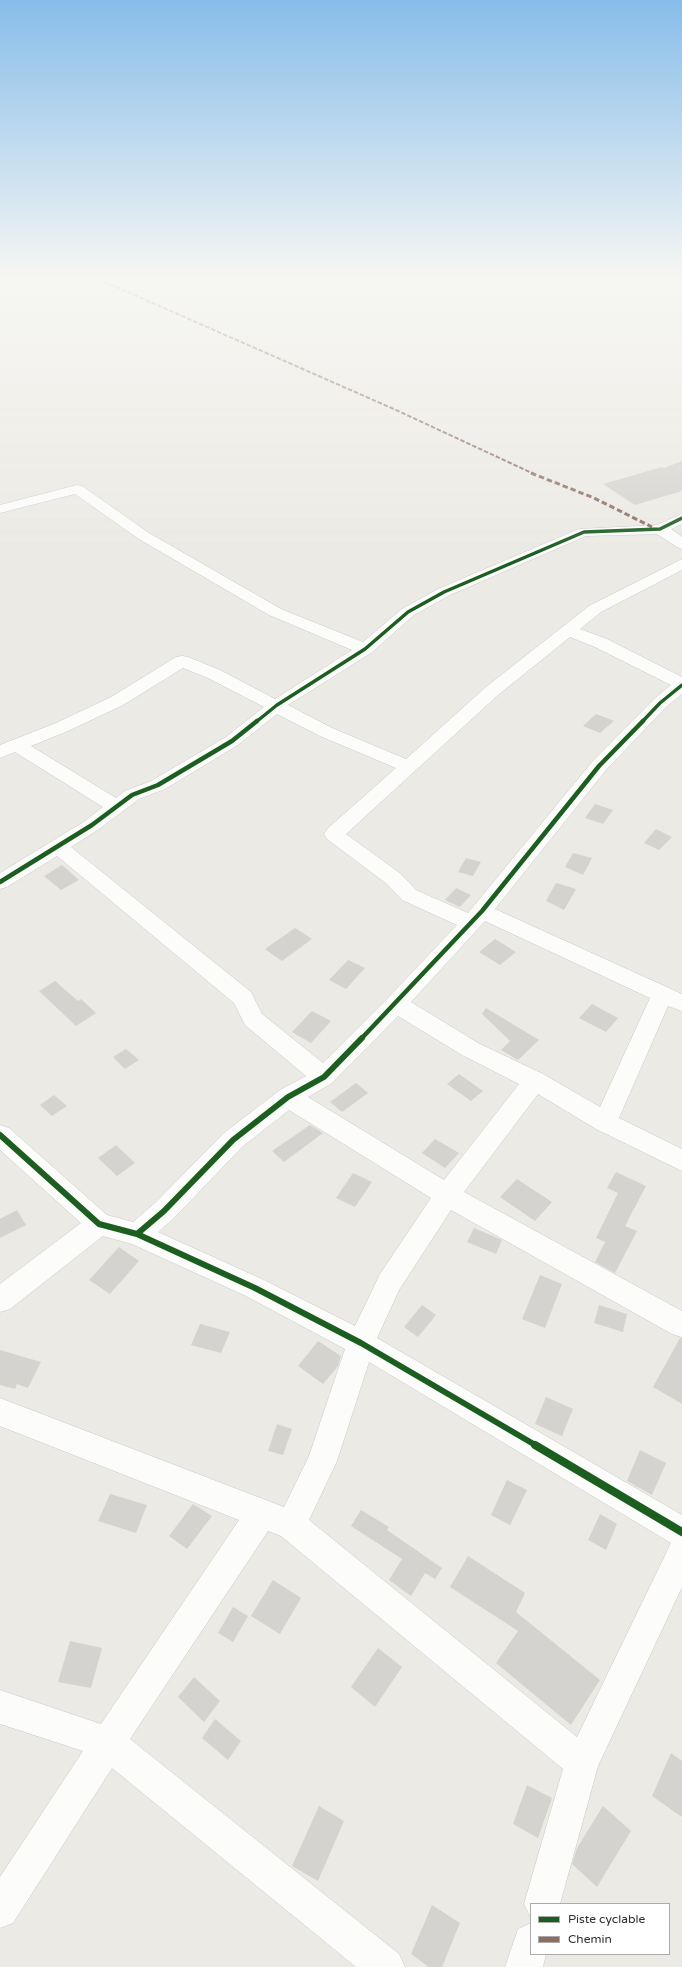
<!DOCTYPE html>
<html>
<head>
<meta charset="utf-8">
<style>
  body { margin:0 }
  #map { position:relative; width:682px; height:1967px; overflow:hidden; background:#eceae4; font-family:"Varela Round",sans-serif }
  canvas { display:block }
  .legend { position:absolute; left:530px; top:1903px; width:140px; height:52px; box-sizing:border-box; background:#fff; border:1px solid #ababab; margin:0; padding:5px 7px; list-style:none; font-size:12px; color:#2e2e2e }
  .legend li { display:flex; align-items:center; gap:8px; height:20px }
  .legend b { width:20px; border:1px solid #ababab }
</style>
</head>
<body>
<div id="map">
<canvas width="682" height="1967"></canvas>
<ul class="legend">
<li><b style="height:5px;background:#1b5e20"></b>Piste cyclable</li>
<li><b style="height:5px;background:#8d6e63"></b>Chemin</li>
</ul>
</div>
<script>
const ctx = document.querySelector('canvas').getContext('2d');
ctx.lineJoin = 'round';
function fillPath(path, color) {
  ctx.fillStyle = color;
  ctx.fill(path, 'evenodd');
}
function shape(rows) {
  const path = new Path2D();
  for (const r of rows) {
    path.moveTo(r[0], r[1]);
    for (let i = 2; i < r.length; i += 2) path.lineTo(r[i], r[i + 1]);
  }
  return path;
}
function trace(path, color, width, dash) {
  ctx.strokeStyle = color;
  ctx.lineWidth = width;
  ctx.lineCap = dash ? 'butt' : 'round';
  ctx.setLineDash(dash || []);
  ctx.stroke(path);
}
const building = shape([
  [682,461,682,491,635,505,603,484,662,467,664,468],
  [596,714,614,721,600,733,583,726],
  [595,804,613,810,603,824,585,818],
  [656,829,672,837,659,850,644,843],
  [573,853,592,858,583,875,565,867],
  [466,858,481,862,473,876,458,872],
  [62,865,79,880,61,890,44,876],
  [556,883,576,889,564,910,546,901],
  [456,888,471,895,460,907,445,900],
  [295,928,312,939,282,961,265,949],
  [495,939,516,952,500,965,479,952],
  [348,960,365,968,346,989,329,980],
  [55,981,78,1001,81,999,96,1013,76,1026,39,991],
  [592,1004,618,1018,606,1032,579,1018],
  [486,1008,539,1040,518,1060,501,1050,510,1041,482,1014],
  [312,1011,331,1021,311,1043,292,1032],
  [126,1049,139,1060,125,1069,113,1057],
  [459,1074,483,1091,471,1101,447,1084],
  [356,1083,368,1093,342,1112,330,1102],
  [54,1095,67,1106,52,1116,40,1105],
  [310,1125,323,1133,284,1162,272,1151],
  [435,1139,459,1153,445,1168,422,1153],
  [116,1145,135,1163,117,1176,98,1158],
  [616,1172,646,1186,625,1226,637,1231,615,1273,595,1262,605,1242,596,1238,618,1193,607,1188],
  [353,1173,372,1182,355,1207,336,1198],
  [517,1179,552,1202,535,1221,500,1197],
  [17,1210,26,1225,0,1238,0,1219],
  [474,1228,502,1240,496,1254,467,1242],
  [119,1247,139,1261,110,1294,89,1280],
  [540,1275,562,1284,545,1328,522,1319],
  [422,1305,436,1315,418,1337,404,1327],
  [599,1305,627,1314,623,1332,594,1323],
  [200,1324,230,1332,221,1353,191,1345],
  [680,1338,682,1338,682,1404,653,1387],
  [318,1341,341,1356,338,1366,323,1384,298,1366],
  [0,1350,41,1362,28,1388,17,1384,15,1389,0,1385],
  [546,1397,573,1409,562,1436,535,1424],
  [277,1424,292,1429,283,1455,268,1451],
  [640,1450,666,1463,652,1495,627,1481],
  [507,1480,527,1490,510,1525,491,1515],
  [110,1494,147,1505,136,1533,98,1521],
  [193,1504,212,1516,187,1549,169,1536],
  [361,1510,389,1527,387,1530,442,1568,435,1579,425,1573,411,1596,389,1580,402,1559,351,1526],
  [600,1514,617,1524,606,1550,588,1540],
  [468,1556,525,1593,516,1612,600,1680,571,1725,496,1663,518,1631,450,1587],
  [273,1580,301,1598,280,1634,251,1616],
  [233,1607,248,1616,233,1642,218,1633],
  [70,1641,102,1648,91,1688,58,1682],
  [378,1648,402,1667,375,1707,351,1687],
  [194,1677,220,1701,204,1722,178,1697],
  [215,1719,241,1741,228,1760,202,1738],
  [671,1753,682,1761,682,1817,652,1796],
  [527,1785,552,1798,538,1838,513,1824],
  [319,1806,344,1821,318,1881,292,1866],
  [603,1806,631,1831,597,1887,572,1864,577,1848],
  [432,1905,460,1923,442,1967,429,1967,411,1954]
]);
const minor = shape([
  [77,485,82,486,149,533,281,609,363,642,402,609,438,589,579,529,657,525,682,514,682,524,671,529,682,537,682,549,677,547,657,534,586,536,450,595,414,615,371,653,288,705,332,728,406,759,486,687,589,606,682,559,682,570,601,612,580,629,607,639,682,677,682,694,666,707,606,770,495,909,682,994,682,1011,668,1006,619,1118,682,1149,682,1171,596,1129,538,1094,464,1192,682,1311,682,1337,672,1334,451,1210,399,1290,377,1338,682,1515,682,1587,598,1766,560,1904,531,1904,531,1918,524,1904,563,1769,281,1536,268,1531,130,1739,399,1954,405,1967,356,1967,112,1768,13,1923,0,1928,0,1877,83,1751,0,1724,0,1690,101,1724,239,1520,0,1426,0,1398,284,1507,309,1456,345,1349,246,1296,132,1244,103,1236,10,1309,0,1312,0,1284,81,1223,0,1150,0,1125,9,1128,107,1215,133,1222,155,1203,224,1133,280,1090,306,1076,245,1025,234,1003,57,856,7,887,0,889,0,873,85,821,103,807,15,752,0,758,0,745,56,723,111,697,176,657,182,656,188,657,220,670,275,699,352,650,269,615,139,539,75,494,0,513,0,505,77,485],
  [570,637,595,647,671,685,654,699,592,762,468,913,416,890,401,874,346,834,498,695,570,637],
  [183,668,208,678,264,707,226,737,151,781,125,791,116,798,31,746,68,731,123,705,183,668],
  [277,714,320,736,396,768,327,829,324,834,327,839,387,884,402,900,457,925,388,998,323,1063,262,1014,251,992,71,847,99,829,139,799,165,789,238,745,277,714],
  [485,921,650,998,600,1107,543,1074,478,1043,411,1002,485,921],
  [398,1016,462,1055,519,1084,444,1180,308,1097,332,1083,398,1016],
  [289,1110,431,1198,380,1274,355,1326,264,1280,158,1232,173,1219,242,1147,289,1110],
  [369,1362,671,1543,577,1737,309,1520,337,1461,369,1362],
  [531,1923,531,1954,546,1954,543,1967,505,1967,518,1929,531,1923]
]);
const quietFar1 = shape([
  [98,279,396,410,534,474]
]);
const quiet = shape([
  [531,473,594,498,652,527]
]);
const cyclewayFar3 = shape([
  [256,722,277,705,365,649,408,612,444,592,584,532,660,529,682,518],
  [642,722,660,703,682,685]
]);
const cyclewayFar2 = shape([
  [0,882,92,825,132,795,158,785,232,741,257,721],
  [361,1039,482,911,599,766,643,721]
]);
const cyclewayFar1 = shape([
  [0,1135,99,1224,137,1234,255,1288,361,1343,537,1446],
  [137,1234,164,1211,233,1140,288,1097,324,1077,362,1038]
]);
const cycleway = shape([
  [535,1445,682,1532]
]);
fillPath(building, '#d5d3cf');
trace(minor, '#c9c8c9', 1);
fillPath(minor, '#fcfcfb');
trace(quietFar1, '#8d6e63', 2, [4.5, 2]);
trace(quiet, '#8d6e63', 3, [5.5, 3]);
trace(cyclewayFar3, '#1b5e20', 3.5);
trace(cyclewayFar2, '#1b5e20', 4.5);
trace(cyclewayFar1, '#1b5e20', 6);
trace(cycleway, '#1b5e20', 8);
const sky = ctx.createLinearGradient(0, 0, 0, 555);
sky.addColorStop(0, '#87bdea');
sky.addColorStop(0.5, '#f6f6f3');
sky.addColorStop(1, '#f6f6f300');
ctx.fillStyle = sky;
ctx.fillRect(0, 0, 682, 555);
</script>
</body>
</html>
